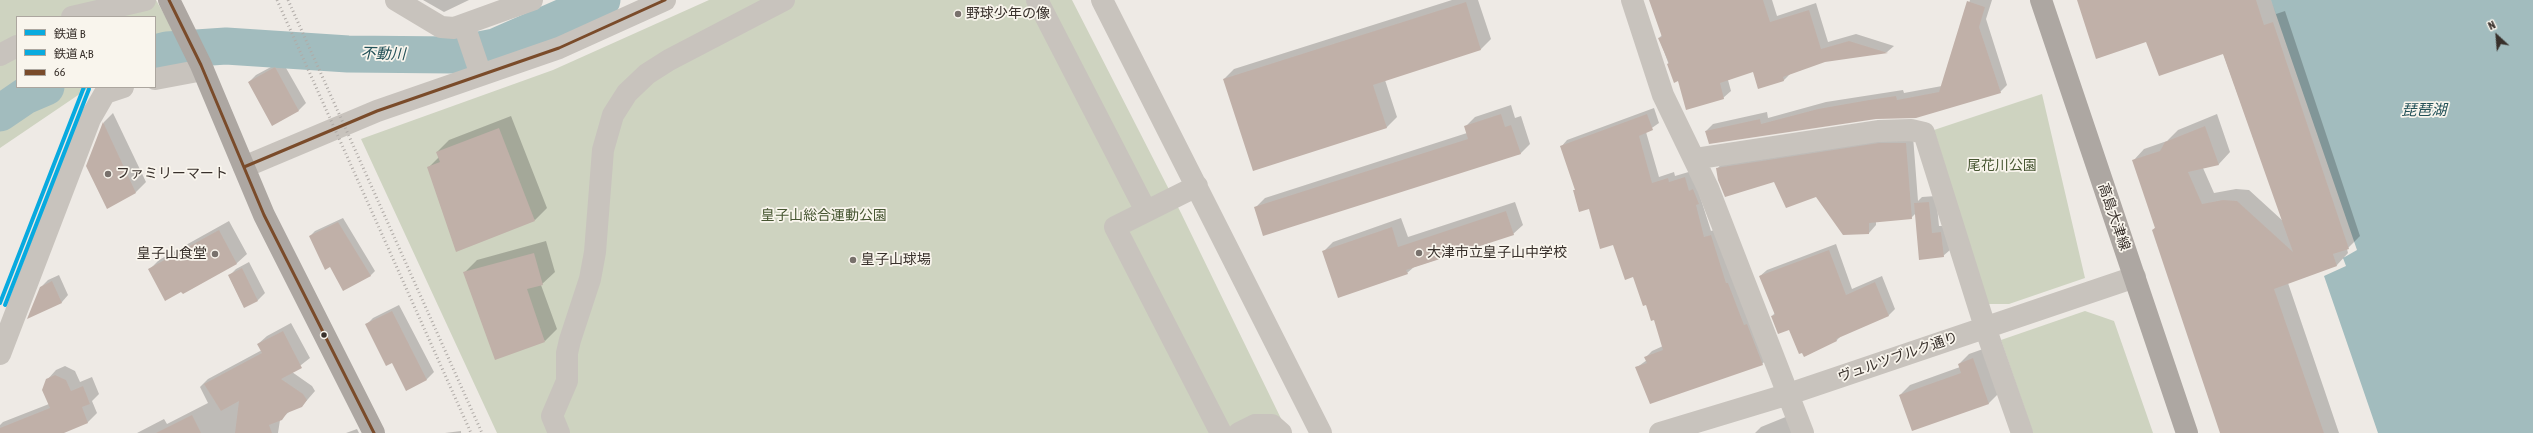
<!DOCTYPE html>
<html>
<head>
<meta charset="utf-8">
<style>
  body { margin:0 }
  #map { position:relative; width:2533px; height:433px; overflow:hidden; background:#eeeae5; font-family:"Asap Condensed","Noto Sans JP",sans-serif }
  canvas { display:block }
  .legend { position:absolute; left:16px; top:16px; width:140px; height:72px; box-sizing:border-box; background:#f9f5ed; border:1px solid #aca69f; margin:0; padding:5px 7px; list-style:none; font-size:12px; color:#38302b }
  .legend li { display:flex; align-items:center; gap:8px; height:20px }
  .legend b { width:20px; border:1px solid #aca69f }
  .north { position:absolute; left:2477px; top:16px; width:40px; height:40px; -webkit-text-stroke:3px #f9f5ed; paint-order:stroke; rotate:334deg; font-size:11px; font-weight:700; line-height:16px; text-align:center; color:#38302b }
  .north::after { content:''; display:block; margin:auto; width:14px; height:18px; background:#38302b; clip-path:polygon(50% 0,100% 100%,50% 72%,0 100%) }
</style>
</head>
<body>
<div id="map">
<canvas width="2533" height="433"></canvas>
<ul class="legend">
<li><b style="height:5px;background:#08aadf"></b>鉄道 B</li>
<li><b style="height:5px;background:#08aadf"></b>鉄道 A;B</li>
<li><b style="height:5px;background:#7a4b2a"></b>66</li>
</ul>
<div class="north">N</div>
</div>
<script>
const ctx = document.querySelector('canvas').getContext('2d');
ctx.lineJoin = 'round';
function fillPath(path, color) {
  ctx.fillStyle = color;
  ctx.fill(path, 'evenodd');
}
function shape(rows) {
  const path = new Path2D();
  for (const r of rows) {
    path.moveTo(r[0], r[1]);
    for (let i = 2; i < r.length; i += 2) path.lineTo(r[i], r[i + 1]);
  }
  return path;
}
function trace(path, color, width, dash) {
  ctx.strokeStyle = color;
  ctx.lineWidth = width;
  ctx.lineCap = dash ? 'butt' : 'round';
  ctx.setLineDash(dash || []);
  ctx.stroke(path);
}
function write(font, color, halo, rows, align = 'center') {
  ctx.font = font + ' "Asap Condensed","Noto Sans JP",sans-serif';
  ctx.lineWidth = 3.5;
  ctx.setLineDash([]);
  ctx.textBaseline = 'middle';
  ctx.strokeStyle = halo;
  ctx.fillStyle = color;
  for (const [text, x, y, turn = 0] of rows) {
    ctx.save();
    ctx.translate(x, y);
    ctx.rotate((+turn || 0) * Math.PI / 180);
    ctx.textAlign = isNaN(turn) ? turn : align;
    if (halo) ctx.strokeText(text, 0, 0);
    ctx.fillText(text, 0, 0);
    ctx.restore();
  }
}
const green = shape([
  [0,0,156,0,189,58,155,66,155,17,17,17,17,87,90,87,0,148],
  [709,0,1072,0,1181,213,1288,433,497,433,361,139,553,70],
  [2042,94,2085,278,2009,304,1988,304,1934,130],
  [2085,311,2114,321,2153,433,2033,433,2001,340]
]);
const water = shape([
  [2271,0,2533,0,2533,433,2378,433,2324,276,2346,266,2343,258,2357,250]
]);
const shadow = shape([
  [423,0,469,0,444,12],
  [1452,0,1478,0,1491,39,1481,49,1385,80,1397,117,1387,127,1254,170,1224,79,1234,69],
  [1650,0,1772,0,1777,16,1816,3,1828,42,1856,34,1894,46,1887,52,1825,61,1790,74,1784,80,1758,87,1753,70,1728,80,1731,91,1723,98,1679,79,1675,81,1659,38,1662,35],
  [1970,0,1992,0,1986,19,2007,85,2000,92,1876,118,1706,131,1713,124,1767,112,1768,118,1826,102,1903,90,1904,93,1942,86],
  [2078,0,2271,0,2276,14,2285,11,2360,236,2347,249,2348,253,2337,265,2288,283,2339,433,2221,433,2153,230,2156,227,2133,161,2144,149,2167,141,2178,130,2217,114,2230,152,2219,164,2203,168,2214,193,2236,189,2249,190,2283,221,2223,53,2146,40],
  [282,61,306,103,299,110,272,124,249,82,256,75],
  [1511,105,1515,118,1521,116,1530,144,1520,154,1255,208,1265,198,1467,133,1465,127,1475,117],
  [1654,108,1659,123,1646,132,1659,177,1674,172,1675,176,1692,171,1711,231,1718,229,1769,357,1762,364,1636,368,1647,360,1646,357,1652,351,1663,346,1655,319,1634,275,1590,208,1574,191,1576,189,1561,147,1567,140],
  [113,113,146,182,136,192,107,207,87,166,104,122],
  [511,116,547,208,535,220,428,168,439,157,437,152,449,140],
  [1913,136,1918,201,1922,197,1936,196,1939,226,1947,226,1950,250,1943,256,1916,213,1911,218,1876,221,1876,225,1869,233,1816,196,1775,181,1717,169,1724,161],
  [1515,202,1523,225,1513,234,1414,267,1407,273,1323,252,1333,242,1401,218,1408,237],
  [343,218,375,271,370,276,310,236,315,231],
  [229,221,247,254,237,263,183,293,149,270,159,260],
  [546,241,555,272,541,285,557,329,545,341,465,272,477,260],
  [1836,244,1852,289,1882,276,1895,309,1889,315,1841,336,1837,340,1805,356,1790,328,1772,316,1775,313,1760,276,1767,270],
  [249,262,265,293,258,300,244,307,229,276,236,269],
  [59,275,68,295,62,302,29,317,41,287,48,280],
  [399,305,434,372,427,379,406,389,392,361,367,324,373,318],
  [291,323,310,358,292,372,312,386,315,391,302,406,291,410,280,420,278,433,137,433,164,419,167,424,208,403,200,387,208,379,262,350,258,344,267,336],
  [1983,349,1999,393,1989,403,1913,430,1900,395,1910,385,1960,367,1959,364,1969,354],
  [65,366,75,371,80,382,92,377,99,394,92,401,97,413,88,422,62,433,0,433,0,425,3,422,49,404,47,380,56,370],
  [1788,416,1795,433,1755,433,1761,427],
  [357,429,359,433,346,433],
  [461,431,461,433,445,433]
]);
const river = shape([
  [155,53,167,50,226,46,348,54,454,55,495,47,602,0],
  [0,113,25,96,46,87]
]);
const building = shape([
  [1649,0,1763,0,1770,22,1809,10,1821,49,1849,41,1888,53,1825,62,1783,77,1784,81,1758,89,1753,72,1720,83,1724,99,1686,110,1678,81,1674,83,1667,64,1669,63,1658,38,1662,37],
  [2077,0,2256,0,2264,25,2273,22,2349,249,2333,254,2337,266,2274,289,2324,433,2220,433,2152,230,2155,228,2132,160,2160,151,2165,142,2205,126,2219,165,2188,172,2202,204,2223,200,2237,201,2293,252,2223,54,2159,76,2146,42,2096,59],
  [1967,1,1985,7,1979,27,2001,93,1916,118,1876,119,1709,144,1705,131,1760,119,1761,124,1818,109,1869,100,1896,96,1897,100,1939,92],
  [1466,2,1481,50,1373,85,1387,128,1253,171,1223,79],
  [275,67,299,111,272,126,248,82],
  [1501,114,1505,127,1511,125,1521,154,1263,236,1254,207,1468,139,1464,126],
  [1647,114,1653,130,1639,136,1652,183,1668,178,1669,182,1685,177,1689,191,1693,189,1699,204,1696,205,1704,237,1711,235,1726,283,1728,283,1744,325,1747,324,1763,365,1650,404,1635,367,1647,363,1644,357,1663,350,1654,320,1651,321,1646,305,1643,306,1633,277,1625,280,1613,245,1600,249,1589,209,1579,212,1573,190,1575,190,1560,146],
  [103,122,136,193,107,209,86,166],
  [499,128,535,221,456,252,427,167,440,162,436,152],
  [1879,143,1906,143,1912,219,1869,223,1869,234,1843,235,1816,197,1786,208,1774,182,1725,197,1718,180,1716,168],
  [1929,202,1932,233,1941,232,1944,257,1919,260,1914,203],
  [1506,211,1514,235,1406,270,1408,274,1338,298,1322,251,1392,227,1398,247],
  [338,222,371,276,343,291,330,267,325,270,309,236],
  [219,230,237,264,183,294,181,292,165,301,148,269],
  [1829,250,1846,295,1875,282,1889,316,1836,339,1837,341,1804,357,1802,353,1799,354,1789,330,1778,334,1771,316,1775,315,1759,276],
  [534,253,543,285,527,289,545,342,495,360,463,272],
  [242,268,258,301,244,308,228,275],
  [52,281,62,303,27,319,40,287],
  [392,311,427,380,406,391,392,363,386,366,365,324],
  [283,331,302,368,281,379,303,394,307,400,302,407,287,413,282,420,269,425,272,433,235,433,239,401,221,411,204,384,262,353,257,344],
  [1973,358,1989,404,1912,431,1899,395,1961,373,1958,364],
  [55,375,66,380,71,391,83,386,90,404,82,407,88,423,64,433,0,433,0,428,50,408,42,390,46,379],
  [192,415,201,433,156,433]
]);
const minor = shape([
  [396,0,441,27,454,28,532,0],
  [1037,0,1146,211],
  [1102,0,1321,433],
  [1632,0,1663,95,1708,188,1803,433],
  [72,17,145,0],
  [464,25,481,75],
  [0,55,17,46],
  [155,79,203,70],
  [1694,159,1878,131,1911,130,1924,133,1985,327,2022,433],
  [244,167,377,111,559,48,665,0],
  [1197,186,1115,227,1221,433],
  [0,354,90,119,105,93,123,87],
  [559,433,552,416,567,381,567,353,570,340,590,279,595,252,603,150,613,115,627,93,647,74,669,60,784,0],
  [1239,433,1255,425,1272,425,1281,433],
  [1660,433,1789,394,2135,277]
]);
const major = shape([
  [169,0,201,65,264,215,374,433],
  [2041,0,2187,433]
]);
const rail = shape([
  [277,0,471,433],
  [288,0,482,433]
]);
const bus1 = shape([
  [169,0,201,65,264,215,374,433],
  [244,167,377,111,559,48,665,0]
]);
const rail1 = shape([
  [0,303,84,87]
]);
const rail2 = shape([
  [5,305,89,89]
]);
const markers = [
  [958,14,4,"#78716c"],
  [108,174,4,"#78716c"],
  [1419,253,4,"#78716c"],
  [215,254,4,"#78716c"],
  [853,260,4,"#78716c"],
  [324,335,3.5,"#38302b"]
];
const poiNames = [
  ["野球少年の像",966,14],
  ["ファミリーマート",116,174],
  ["大津市立皇子山中学校",1427,253],
  ["皇子山食堂",207,254,"right"],
  ["皇子山球場",861,260]
];
const parkNames = [
  ["尾花川公園",2002,166],
  ["皇子山総合運動公園",824,216]
];
const streetNames = [
  ["高島大津線",2114,217,71],
  ["ヴュルツブルク通り",1898,357,-19]
];
const waterNames = [
  ["不動川",383,54,1],
  ["琵琶湖",2424,110]
];
fillPath(green, '#ced3c0');
fillPath(water, '#a2bcbe');
fillPath(shadow, '#0003');
trace(river, '#a2bcbe', 37);
fillPath(building, '#c0b0a8');
trace(minor, '#c8c3bd', 22);
trace(major, '#ada7a2', 22);
trace(rail, '#b0aba7', 3, [1, 3]);
trace(bus1, '#7a4b2a', 3);
trace(rail1, '#08aadf', 4);
trace(rail2, '#08aadf', 4);
for (const [x, y, r, color] of markers) {
  const dot = new Path2D();
  dot.arc(x, y, r, 0, 2 * Math.PI);
  ctx.fillStyle = color;
  ctx.fill(dot);
  trace(dot, '#f9f5ed', 1.5);
}
write('14px', '#38302b', '#f9f5ed', poiNames, 'left');
write('14px', '#465531', '#f9f5ed', parkNames);
write('14px', '#38302b', '#f9f5ed', streetNames);
write('italic 15px', '#235158', '#f9f5ed', waterNames);
</script>
</body>
</html>
